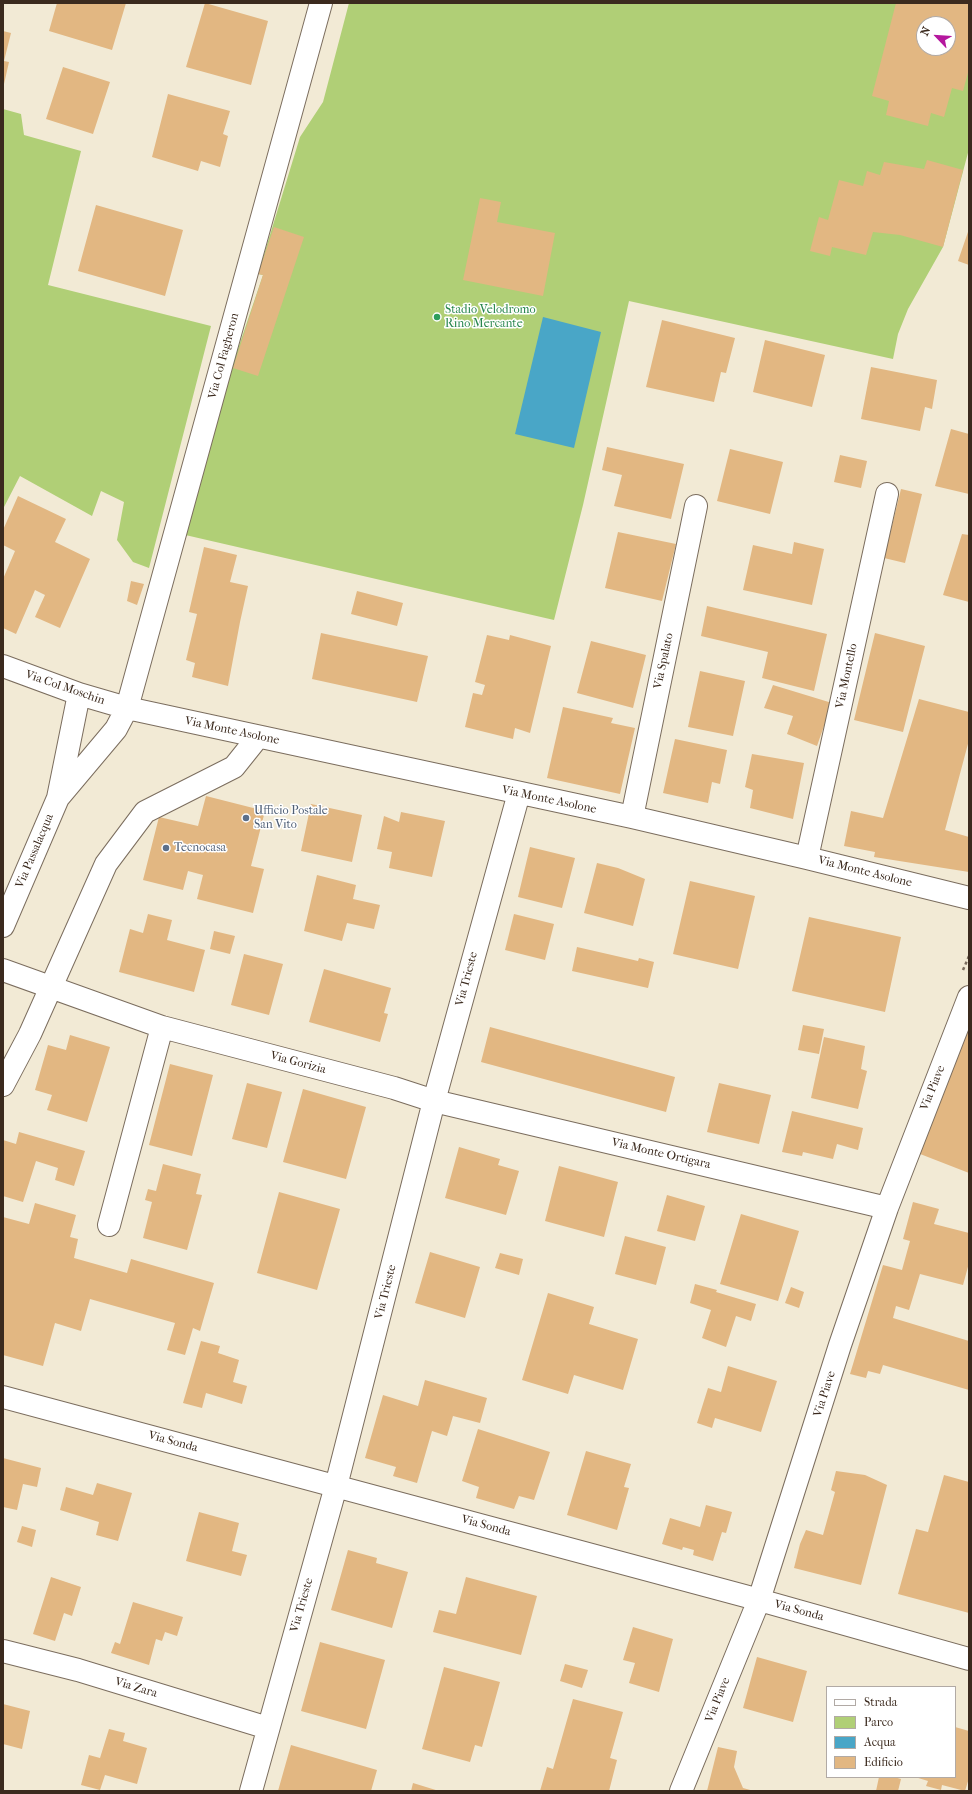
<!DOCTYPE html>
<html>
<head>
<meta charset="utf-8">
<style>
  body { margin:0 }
  #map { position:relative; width:972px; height:1794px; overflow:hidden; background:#f2ead5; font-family:"IM FELL French Canon",serif }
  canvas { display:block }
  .frame { position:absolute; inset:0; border:4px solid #3b2a1e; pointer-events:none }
  .legend { position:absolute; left:826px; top:1686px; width:130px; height:92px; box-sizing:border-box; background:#fff; border:1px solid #b1aaa5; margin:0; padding:5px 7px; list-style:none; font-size:12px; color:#3b2a1e }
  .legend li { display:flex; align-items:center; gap:8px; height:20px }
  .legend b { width:20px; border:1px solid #b1aaa5 }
  .north { position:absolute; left:916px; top:16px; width:40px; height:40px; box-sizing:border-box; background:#fff; border:1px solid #b1aaa5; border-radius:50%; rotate:295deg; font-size:11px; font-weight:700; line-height:16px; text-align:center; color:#3b2a1e }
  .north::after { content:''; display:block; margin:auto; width:14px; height:18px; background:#b5179e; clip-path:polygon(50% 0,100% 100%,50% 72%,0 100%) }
</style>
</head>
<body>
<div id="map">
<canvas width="972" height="1794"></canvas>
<div class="frame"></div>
<ul class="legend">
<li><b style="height:5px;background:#fff"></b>Strada</li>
<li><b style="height:11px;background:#b0cf76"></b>Parco</li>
<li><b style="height:11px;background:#49a6c7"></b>Acqua</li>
<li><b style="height:11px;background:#e2b782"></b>Edificio</li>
</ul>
<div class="north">N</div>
</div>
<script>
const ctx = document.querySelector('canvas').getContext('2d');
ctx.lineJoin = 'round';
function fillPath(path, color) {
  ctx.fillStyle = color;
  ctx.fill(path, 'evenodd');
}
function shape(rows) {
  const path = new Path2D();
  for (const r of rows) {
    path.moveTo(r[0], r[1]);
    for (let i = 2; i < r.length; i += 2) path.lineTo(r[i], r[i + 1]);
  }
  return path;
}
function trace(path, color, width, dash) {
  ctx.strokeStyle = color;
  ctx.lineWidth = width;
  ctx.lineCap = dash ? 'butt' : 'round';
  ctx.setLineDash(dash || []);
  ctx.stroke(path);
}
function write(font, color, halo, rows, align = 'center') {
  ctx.font = font + ' "IM FELL French Canon",serif';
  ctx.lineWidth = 3;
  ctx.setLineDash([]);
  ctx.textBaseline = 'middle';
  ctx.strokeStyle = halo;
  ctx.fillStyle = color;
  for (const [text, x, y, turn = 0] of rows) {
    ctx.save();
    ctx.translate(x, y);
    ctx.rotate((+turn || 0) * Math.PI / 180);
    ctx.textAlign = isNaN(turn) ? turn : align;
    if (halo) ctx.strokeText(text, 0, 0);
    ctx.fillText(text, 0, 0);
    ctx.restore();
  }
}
const green = shape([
  [349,3,969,3,969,149,943,247,908,309,898,334,893,359,629,301,583,505,554,620,181,534,222,396,263,275,258,274,300,137,323,102],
  [924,24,948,24,948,48,924,48],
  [3,109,21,114,24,135,81,151,48,285,211,326,149,568,133,562,117,540,124,502,101,491,92,516,20,476,3,509]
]);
const water = shape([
  [543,317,601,332,574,448,515,434]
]);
const building = shape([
  [57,3,126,3,112,50,49,31],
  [205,3,268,21,251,85,186,67],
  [896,3,969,3,969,69,963,91,952,88,944,117,931,113,928,126,886,115,889,101,872,96],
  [924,24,948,24,948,48,924,48],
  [3,31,11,33,4,61,9,62,4,84],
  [63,67,110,82,93,134,46,119],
  [168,94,230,111,223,134,228,136,220,167,201,161,198,171,152,157],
  [927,160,963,170,943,247,900,235,873,232,866,255,832,247,830,256,810,251,819,217,828,220,839,180,863,186,867,171,880,175,884,162,924,169],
  [480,198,501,202,497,222,555,233,543,296,463,280],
  [96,205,183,230,165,296,78,271],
  [274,227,304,237,258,376,233,368,263,275,258,274],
  [969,229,969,265,958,261],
  [662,320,735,338,726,373,721,372,714,402,646,387],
  [765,340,825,355,812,407,753,392],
  [871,367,937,380,932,409,925,407,920,431,861,419],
  [951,429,969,434,969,494,935,486],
  [607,447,684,464,671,519,614,506,622,475,602,470],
  [730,449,783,462,770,514,717,501],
  [840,455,867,461,861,488,834,482],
  [901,489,922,494,905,563,884,558],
  [18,496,66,519,55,542,90,559,60,628,35,617,45,595,35,590,16,634,3,628,3,579,15,551,3,545,3,530],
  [618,532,676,544,662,601,605,588],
  [962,534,969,535,969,602,943,595],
  [794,542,824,549,812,605,743,590,753,545,792,554],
  [204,547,237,555,230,582,248,586,240,622,228,686,192,677,195,663,186,660,197,614,189,612],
  [131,581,144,584,137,605,127,601],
  [357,591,403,603,397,626,351,614],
  [707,606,827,634,814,691,762,678,768,652,701,636],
  [321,633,428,656,417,702,312,679],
  [875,633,925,646,903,732,854,720],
  [487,635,509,640,510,635,551,646,530,733,515,728,513,739,465,727,473,693,482,695,485,685,475,682],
  [591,641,646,655,633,708,577,693],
  [700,671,745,681,733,736,688,727],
  [773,685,832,703,817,746,787,734,793,716,764,708],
  [919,699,969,712,969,740,945,830,969,837,969,872,874,857,875,852,844,846,851,811,883,818],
  [563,707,613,718,611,723,635,728,620,794,547,778],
  [675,739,727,750,720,784,712,782,708,803,663,793],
  [752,754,804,763,793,819,750,808,753,790,745,787],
  [206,796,265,811,251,866,264,869,253,913,197,899,203,875,188,871,183,890,143,880,159,817,198,826],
  [311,804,362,815,352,862,301,851],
  [401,812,445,821,432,877,389,868,392,852,377,849,384,816,399,822],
  [530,847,575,858,562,908,518,897],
  [597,863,618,868,645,879,633,926,584,913],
  [317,875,356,885,353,899,380,905,374,929,347,923,342,941,304,931],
  [690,881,755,896,738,969,673,954],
  [148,914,172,920,167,940,205,950,194,992,119,972,130,929,143,933],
  [514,914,554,924,545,960,505,950],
  [809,917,901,937,885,1012,792,991],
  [214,931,235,936,230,954,210,949],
  [577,947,638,961,639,958,654,962,648,988,572,971],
  [244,954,283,964,269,1015,231,1005],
  [324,969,391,988,384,1013,388,1014,380,1042,309,1022],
  [803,1025,824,1029,819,1054,798,1050],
  [490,1027,675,1077,666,1112,481,1062],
  [964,1028,969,1030,969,1173,915,1152,949,1079,944,1077],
  [70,1035,110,1047,87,1122,47,1110,52,1095,35,1090,48,1045,66,1050],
  [824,1037,865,1046,861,1069,867,1071,858,1109,811,1098],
  [170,1064,213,1075,192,1156,149,1145],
  [247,1083,282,1092,267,1148,232,1139],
  [719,1083,771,1095,759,1144,707,1132],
  [303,1089,366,1107,346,1179,283,1162],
  [792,1111,863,1128,858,1150,837,1144,833,1159,803,1152,802,1156,782,1152],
  [19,1132,85,1151,74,1186,55,1180,58,1168,36,1161,23,1202,3,1196,3,1140,16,1144],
  [459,1147,500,1159,498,1165,519,1171,506,1215,445,1198],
  [163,1164,201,1174,196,1194,202,1195,187,1250,143,1238,152,1202,145,1200,148,1189,156,1191],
  [559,1166,618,1182,604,1237,545,1221],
  [279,1192,340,1209,317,1290,257,1273],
  [667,1195,705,1206,695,1241,657,1231],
  [913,1202,939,1209,934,1224,969,1233,969,1263,963,1285,920,1274,909,1310,896,1306,893,1318,969,1341,969,1390,883,1365,880,1374,868,1371,866,1378,850,1374,883,1265,902,1270,910,1241,903,1239],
  [35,1203,76,1215,70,1237,78,1239,74,1258,127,1273,131,1259,214,1283,200,1331,193,1328,185,1355,167,1350,175,1323,90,1299,81,1331,55,1323,43,1366,3,1355,3,1217,29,1224],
  [741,1214,799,1231,778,1301,720,1284],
  [625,1236,666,1247,656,1285,615,1274],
  [430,1252,480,1267,465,1318,415,1303],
  [500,1253,523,1259,519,1275,495,1268],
  [695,1284,717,1290,716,1292,756,1304,751,1321,736,1316,726,1347,702,1338,711,1310,690,1303],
  [791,1287,804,1292,799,1308,785,1303],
  [548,1293,594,1307,589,1324,638,1339,623,1390,574,1375,568,1394,522,1380],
  [201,1341,220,1346,218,1353,239,1360,233,1382,247,1386,242,1404,206,1393,202,1408,183,1403],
  [728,1366,777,1381,761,1432,715,1418,712,1428,697,1423,708,1388,721,1392],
  [425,1380,487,1398,480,1423,453,1416,447,1436,432,1431,417,1483,393,1476,396,1467,365,1458,383,1395,418,1406],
  [478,1429,550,1452,534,1500,519,1496,514,1509,476,1498,479,1487,462,1481],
  [586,1451,631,1464,624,1487,629,1488,617,1530,567,1515],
  [3,1458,41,1468,37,1487,23,1484,17,1510,3,1507],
  [836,1471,865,1475,887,1485,861,1585,794,1568,800,1544,806,1530,823,1535,835,1492,831,1490],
  [944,1475,969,1482,969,1613,898,1594,916,1529,928,1532],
  [97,1483,132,1493,118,1541,96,1535,99,1522,60,1510,66,1487,93,1495],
  [706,1505,732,1512,726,1533,722,1532,713,1561,693,1555,694,1550,683,1547,682,1550,662,1544,670,1518,700,1527],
  [199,1512,239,1523,232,1551,247,1555,241,1576,186,1561],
  [22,1526,36,1530,32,1547,17,1542],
  [348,1550,377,1558,376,1563,408,1572,392,1628,331,1610],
  [51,1577,81,1587,72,1616,64,1613,55,1641,33,1634],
  [466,1577,537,1596,521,1655,433,1632,439,1610,456,1614],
  [133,1602,183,1617,177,1636,165,1632,162,1641,156,1639,149,1665,111,1653,115,1642,120,1644],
  [633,1627,673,1639,659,1692,629,1683,635,1663,623,1660],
  [320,1642,385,1660,366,1729,301,1711],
  [757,1657,807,1671,793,1722,743,1708],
  [565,1664,588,1670,582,1688,560,1681],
  [444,1667,500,1682,482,1747,475,1745,470,1762,422,1749],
  [573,1699,623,1712,610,1758,617,1760,609,1791,540,1791,547,1767,553,1769],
  [3,1704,30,1711,22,1749,3,1744],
  [955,1727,969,1731,969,1778,965,1791,942,1785,941,1790,926,1786,928,1781,915,1777,955,1777],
  [109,1729,125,1733,123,1741,147,1748,137,1784,105,1775,100,1790,81,1785,89,1755,100,1758],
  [291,1745,377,1770,371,1791,278,1791],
  [718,1747,737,1751,734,1767,743,1788,754,1791,707,1791],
  [879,1777,894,1777,901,1779,898,1791,876,1791],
  [413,1783,439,1791,411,1791]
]);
const path = shape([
  [963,970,969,956]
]);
const minor = shape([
  [3,666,79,694,127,708,632,817,807,858,969,898],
  [58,798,116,729,127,708,321,3],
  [632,817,696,506],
  [807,858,887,494],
  [3,926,58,798,79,694],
  [3,970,162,1027,394,1088,434,1101,887,1208],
  [3,1085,30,1034,106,864,145,812,234,767,258,737],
  [109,1225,162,1027],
  [3,1397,745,1596,969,1659],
  [3,1651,78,1670,268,1728],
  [251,1791,336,1486,434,1101,519,793],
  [681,1791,759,1600,840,1345,887,1208,969,997]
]);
const markers = [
  [437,317,4,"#2e9e5b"],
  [246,818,4,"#5c6f8a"],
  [166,848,4,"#5c6f8a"]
];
const leisureNames = [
  ["Stadio Velodromo",445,310],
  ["Rino Mercante",445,324]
];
const streetNames = [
  ["Via Col Fagheron",224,356,-75],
  ["Via Spalato",664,661,-78],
  ["Via Montello",847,676,-78],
  ["Via Col Moschin",65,688,19],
  ["Via Monte Asolone",232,731,12],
  ["Via Monte Asolone",549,800,12],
  ["Via Passalacqua",35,851,-67],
  ["Via Monte Asolone",865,872,14],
  ["Via Trieste",467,979,-75],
  ["Via Gorizia",298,1063,15],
  ["Via Piave",933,1088,-68],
  ["Via Monte Ortigara",661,1154,13],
  ["Via Trieste",386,1292,-76],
  ["Via Piave",825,1394,-72],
  ["Via Sonda",173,1442,15],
  ["Via Sonda",486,1526,15],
  ["Via Trieste",302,1605,-74],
  ["Via Sonda",799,1611,15],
  ["Via Zara",136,1688,17],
  ["Via Piave",718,1700,-68]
];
const serviceNames = [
  ["Ufficio Postale",254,811],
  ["San Vito",254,825],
  ["Tecnocasa",174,848]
];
fillPath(green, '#b0cf76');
fillPath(water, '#49a6c7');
fillPath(building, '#e2b782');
trace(minor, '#7b6d5e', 24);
trace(path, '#7b6d5e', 2.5, [3, 3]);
trace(minor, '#fff', 22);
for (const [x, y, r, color] of markers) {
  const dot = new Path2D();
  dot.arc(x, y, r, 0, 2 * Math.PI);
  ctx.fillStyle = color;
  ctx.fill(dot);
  trace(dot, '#fff', 1.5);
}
write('12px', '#27864d', '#fff', leisureNames, 'left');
write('12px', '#3b2a1e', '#fff', streetNames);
write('12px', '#4e5e75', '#fff', serviceNames, 'left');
</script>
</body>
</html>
